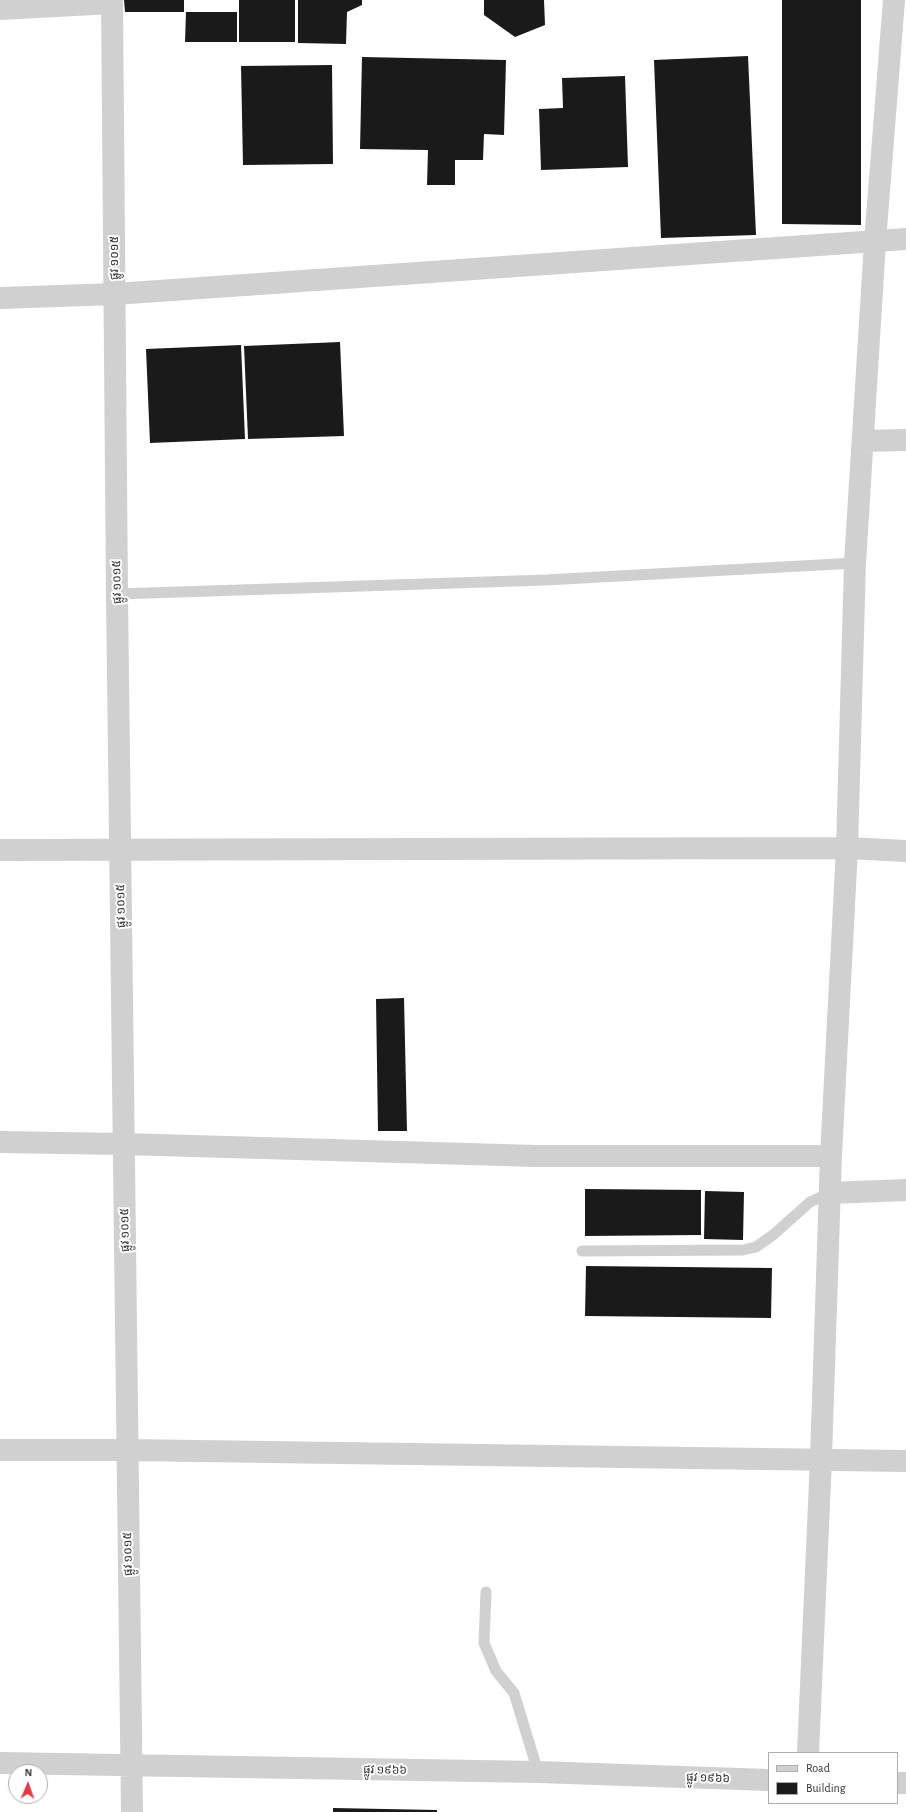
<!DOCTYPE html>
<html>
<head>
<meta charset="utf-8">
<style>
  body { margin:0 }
  #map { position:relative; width:906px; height:1812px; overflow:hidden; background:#fff; font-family:"Alegreya Sans",sans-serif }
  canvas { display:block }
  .legend { position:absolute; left:768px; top:1752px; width:130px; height:52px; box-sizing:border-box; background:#fff; border:1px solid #adadad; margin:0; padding:5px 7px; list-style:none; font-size:12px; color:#333 }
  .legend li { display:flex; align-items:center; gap:8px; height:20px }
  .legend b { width:20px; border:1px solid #adadad }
  .north { position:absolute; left:8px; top:1764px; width:40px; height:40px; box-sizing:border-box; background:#fff; border:1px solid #adadad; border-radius:50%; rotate:2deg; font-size:11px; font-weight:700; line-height:16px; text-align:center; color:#333 }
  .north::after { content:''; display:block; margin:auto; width:14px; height:18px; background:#e63946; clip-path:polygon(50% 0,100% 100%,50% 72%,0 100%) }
</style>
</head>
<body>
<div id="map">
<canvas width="906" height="1812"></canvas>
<ul class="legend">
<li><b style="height:5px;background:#d0d0d0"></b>Road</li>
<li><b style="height:11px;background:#1a1a1a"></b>Building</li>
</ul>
<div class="north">N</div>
</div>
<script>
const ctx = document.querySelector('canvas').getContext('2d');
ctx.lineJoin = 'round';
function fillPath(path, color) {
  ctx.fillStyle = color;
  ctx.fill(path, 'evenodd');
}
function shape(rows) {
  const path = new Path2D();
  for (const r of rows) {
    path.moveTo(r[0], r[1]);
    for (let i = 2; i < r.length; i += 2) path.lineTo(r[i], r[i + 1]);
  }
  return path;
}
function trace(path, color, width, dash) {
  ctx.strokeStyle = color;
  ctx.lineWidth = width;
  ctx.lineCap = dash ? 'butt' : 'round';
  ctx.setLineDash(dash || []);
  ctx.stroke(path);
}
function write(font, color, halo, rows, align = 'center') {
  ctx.font = font + ' "Alegreya Sans","Noto Sans Khmer",sans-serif';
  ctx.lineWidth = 4;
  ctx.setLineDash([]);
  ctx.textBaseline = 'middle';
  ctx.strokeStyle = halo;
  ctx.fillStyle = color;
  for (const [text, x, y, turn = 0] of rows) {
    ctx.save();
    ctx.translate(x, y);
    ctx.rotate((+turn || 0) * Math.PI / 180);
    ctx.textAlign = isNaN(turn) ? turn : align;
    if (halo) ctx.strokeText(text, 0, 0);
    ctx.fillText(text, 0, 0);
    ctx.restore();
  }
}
const building = shape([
  [124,0,184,0,184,12,125,12],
  [239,0,295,0,295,42,239,42],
  [298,0,362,0,362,5,347,12,346,44,298,43],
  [484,0,544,0,545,25,515,37,484,15],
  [782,0,861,0,861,225,782,224],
  [186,12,237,12,237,42,185,42],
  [748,56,756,235,661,238,654,60],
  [362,57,506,60,504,135,484,134,483,160,455,160,455,185,427,185,428,150,360,149],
  [332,65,333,164,243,165,241,66],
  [625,76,628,167,541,170,539,109,563,108,562,78],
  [340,342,344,436,248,439,244,346],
  [241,345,245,439,150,443,146,349],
  [404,998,407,1131,378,1131,376,999],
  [585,1189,701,1190,701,1235,585,1236],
  [705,1191,744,1192,743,1240,704,1239],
  [586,1266,772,1268,771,1318,585,1316],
  [333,1808,437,1810,437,1812,333,1812]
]);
const lane = shape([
  [117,594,546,580,855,563],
  [582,1251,743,1250,756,1247,773,1235,810,1202,830,1193],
  [486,1592,484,1643,496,1671,514,1693,538,1772]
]);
const street = shape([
  [112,0,117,594,132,1812],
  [0,9,112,3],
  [0,298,115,294,906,239],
  [863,441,906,440],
  [0,850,847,848,906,851],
  [0,1142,124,1144,537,1156,831,1156],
  [830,1193,906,1190],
  [0,1450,127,1450,906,1461],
  [808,1753,821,1458,831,1156,847,848,855,563,875,242,894,0],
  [0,1763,538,1772,769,1780],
  [897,1783,906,1783]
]);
const streetNames = [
  ["ផ្លូវ ១០១៥",114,258,-90],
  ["ផ្លូវ ១០១៥",117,582,-91],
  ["ផ្លូវ ១០១៥",121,906,-91],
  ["ផ្លូវ ១០១៥",125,1230,-91],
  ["ផ្លូវ ១០១៥",128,1554,-91],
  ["ផ្លូវ ១៩៦៦",385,1770,1],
  ["ផ្លូវ ១៩៦៦",708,1778,2]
];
fillPath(building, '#1a1a1a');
trace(lane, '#d0d0d0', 11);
trace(street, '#d0d0d0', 22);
write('12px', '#333', '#fff', streetNames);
</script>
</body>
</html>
